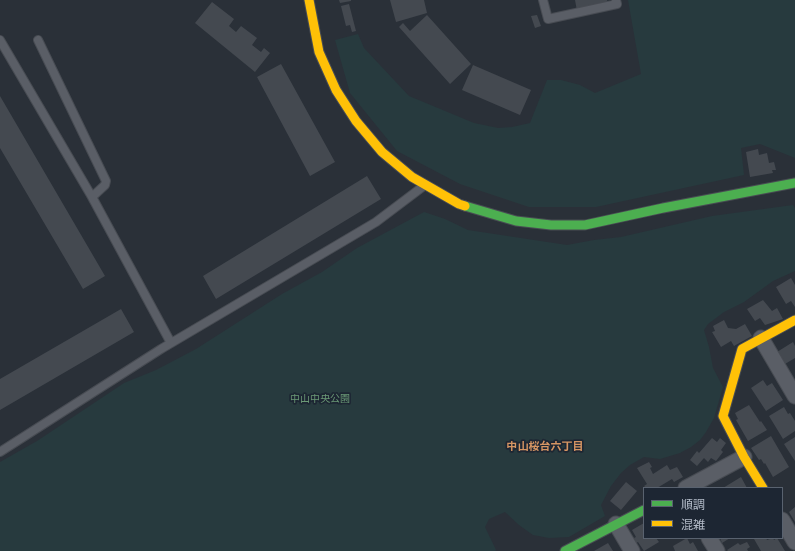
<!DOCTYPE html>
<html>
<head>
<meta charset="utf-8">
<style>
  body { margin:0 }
  #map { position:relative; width:795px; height:551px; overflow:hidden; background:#2a3038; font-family:Mulish,"Noto Sans JP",sans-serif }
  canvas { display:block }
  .legend { position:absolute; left:643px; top:487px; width:140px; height:52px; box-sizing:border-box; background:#1d2633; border:1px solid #59626f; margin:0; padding:5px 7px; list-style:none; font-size:12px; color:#b4bcc9 }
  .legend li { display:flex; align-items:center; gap:8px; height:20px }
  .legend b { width:20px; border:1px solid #59626f }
</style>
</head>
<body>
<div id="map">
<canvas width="795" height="551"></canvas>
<ul class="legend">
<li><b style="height:5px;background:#4caf50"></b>順調</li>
<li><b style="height:5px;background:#ffc107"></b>混雑</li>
</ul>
</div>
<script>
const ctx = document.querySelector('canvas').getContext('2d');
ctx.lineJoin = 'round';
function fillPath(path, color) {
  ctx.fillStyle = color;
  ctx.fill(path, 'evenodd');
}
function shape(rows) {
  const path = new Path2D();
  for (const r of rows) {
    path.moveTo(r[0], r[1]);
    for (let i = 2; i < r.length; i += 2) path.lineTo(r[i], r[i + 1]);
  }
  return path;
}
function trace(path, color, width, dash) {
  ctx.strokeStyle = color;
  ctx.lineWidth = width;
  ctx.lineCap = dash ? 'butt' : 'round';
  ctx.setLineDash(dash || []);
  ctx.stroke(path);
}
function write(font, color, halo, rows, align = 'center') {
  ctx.font = font + ' Mulish,"Noto Sans JP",sans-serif';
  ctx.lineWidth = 3.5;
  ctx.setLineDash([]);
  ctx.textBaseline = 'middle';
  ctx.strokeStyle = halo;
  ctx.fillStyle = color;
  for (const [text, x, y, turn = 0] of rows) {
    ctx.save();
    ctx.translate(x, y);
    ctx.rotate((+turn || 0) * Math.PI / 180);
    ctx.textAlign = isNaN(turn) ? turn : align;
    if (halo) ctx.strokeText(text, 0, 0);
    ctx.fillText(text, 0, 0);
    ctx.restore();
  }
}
const green = shape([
  [628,0,795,0,795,158,760,144,741,148,744,175,596,207,529,207,460,184,397,151,350,93,335,40,358,34,364,48,409,96,474,123,498,128,512,127,530,123,547,80,561,80,580,85,595,93,641,74],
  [793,205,795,208,795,271,773,281,744,302,724,312,708,324,704,330,709,347,713,368,723,387,714,418,706,432,700,440,691,447,680,453,660,459,644,457,630,465,621,473,611,486,601,505,605,516,569,537,549,538,533,535,519,525,505,512,489,519,485,527,496,550,495,551,0,551,0,462,37,441,124,383,156,370,196,349,282,294,322,272,357,248,424,212,445,219,468,230,567,245,594,240,621,237,712,216]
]);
const building = shape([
  [339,0,351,0,351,1,340,3],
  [390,0,424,0,427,13,396,22],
  [575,0,607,0,608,3,577,11],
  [212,2,234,19,229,26,236,32,241,26,257,38,252,45,261,52,264,48,270,53,255,72,195,23],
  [349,4,356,31,352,32,350,25,346,26,341,6],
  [427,15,471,64,450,84,399,27,403,23,410,31],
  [537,15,541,26,535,28,531,16],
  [281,64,335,162,310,176,257,77],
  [473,65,531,90,520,115,462,90],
  [0,96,105,276,83,289,0,148],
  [758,149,759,155,767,153,769,163,774,162,776,170,772,170,773,173,750,177,746,152],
  [367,176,381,199,216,299,203,276],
  [791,278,795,285,795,307,791,301,786,304,776,287],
  [763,300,772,311,777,308,783,319,765,325,760,318,755,321,747,309],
  [121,309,134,332,0,410,0,379],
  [724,320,728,328,736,329,745,324,752,336,734,346,731,341,721,347,712,332,715,331,713,326],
  [793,342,795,346,795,358,785,364,777,352],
  [763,380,767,386,772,383,783,400,766,411,751,388],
  [749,405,760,422,761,421,767,430,748,441,736,420,738,419,735,413],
  [784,407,788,414,790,413,795,421,795,431,783,439,769,416],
  [771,436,789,467,773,477,765,463,764,464,761,459,759,460,751,448],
  [795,437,795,461,784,444],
  [712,438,717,442,720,438,726,443,721,450,723,452,716,461,711,458,708,462,704,458,697,466,690,460,697,451,699,453],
  [649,462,652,467,650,468,653,474,667,465,670,470,677,467,683,477,674,482,672,479,657,488,646,488,644,486,647,484,637,468],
  [741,477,747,488,723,488],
  [626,482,637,491,621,510,610,501],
  [795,507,795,522,789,512],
  [644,523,644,538,656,538,659,542,644,551,638,542,636,543,634,538,636,537,632,530],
  [687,538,690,544,693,542,698,551,675,551,673,546],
  [720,538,730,538,722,543],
  [757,538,766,538,767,540,773,538,774,540,777,538,785,551,761,551,754,539],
  [747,542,750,547,747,549,748,551,728,551,727,550,738,543,740,545],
  [608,543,613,551,594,551]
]);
const lane = shape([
  [543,0,548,19,617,4,616,0],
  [0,40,92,197],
  [38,40,106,181,105,185,92,197,171,343],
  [0,452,161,349,376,222,425,185]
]);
const street = shape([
  [761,338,795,396],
  [686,488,744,457],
  [782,520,795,542],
  [616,524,632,551],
  [709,538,717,551]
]);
const fast = shape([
  [465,206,516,221,551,225,585,225,663,208,795,183],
  [565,551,644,510]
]);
const slow = shape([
  [309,0,319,52,336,90,356,121,382,152,412,177,459,204,465,206],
  [763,488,744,457,723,416,742,349,795,320]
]);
const parkNames = [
  ["中山中央公園",320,399]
];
const neighbourhoodNames = [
  ["中山桜台六丁目",545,447]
];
fillPath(green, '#273a3e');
fillPath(building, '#444950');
trace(lane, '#484c53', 10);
trace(street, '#484c53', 17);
trace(fast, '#484c53', 11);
trace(slow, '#484c53', 11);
trace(lane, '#5a5e66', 8);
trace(street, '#5a5e66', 15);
trace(fast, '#4caf50', 9);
trace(slow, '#ffc107', 9);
write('10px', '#6b9a76', '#1d2633', parkNames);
write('bold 11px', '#d59563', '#1d2633', neighbourhoodNames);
</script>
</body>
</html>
